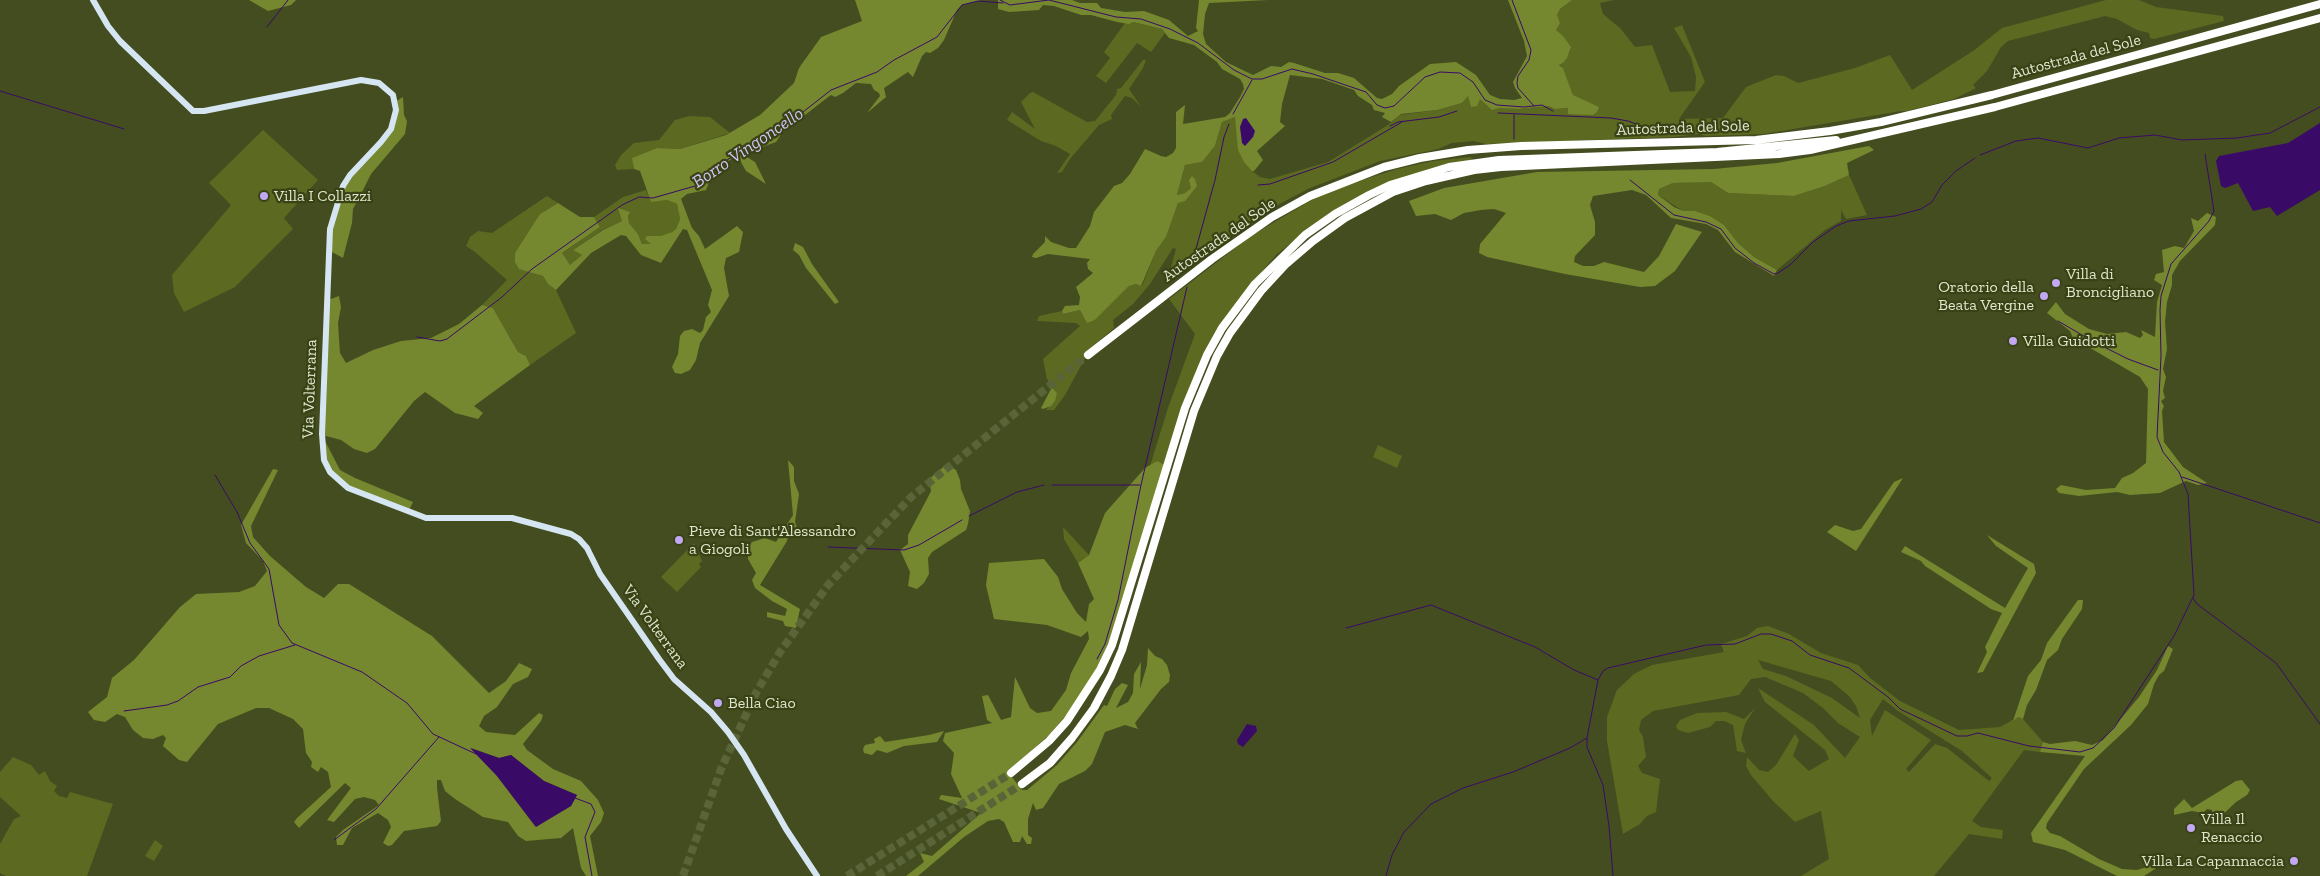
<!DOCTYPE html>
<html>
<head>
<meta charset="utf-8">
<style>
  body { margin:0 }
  canvas { display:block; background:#434d1f }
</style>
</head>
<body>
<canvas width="2320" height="876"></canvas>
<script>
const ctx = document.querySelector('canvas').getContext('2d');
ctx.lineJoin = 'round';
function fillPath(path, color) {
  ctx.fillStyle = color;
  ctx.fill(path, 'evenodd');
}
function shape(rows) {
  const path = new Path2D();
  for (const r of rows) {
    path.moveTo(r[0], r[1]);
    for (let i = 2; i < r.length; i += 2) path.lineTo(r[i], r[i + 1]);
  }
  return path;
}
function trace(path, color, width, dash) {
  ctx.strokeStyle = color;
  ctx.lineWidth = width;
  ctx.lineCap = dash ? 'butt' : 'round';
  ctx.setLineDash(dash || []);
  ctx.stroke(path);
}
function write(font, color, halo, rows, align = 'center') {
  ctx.font = font + ' "Zilla Slab",serif';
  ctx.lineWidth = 4.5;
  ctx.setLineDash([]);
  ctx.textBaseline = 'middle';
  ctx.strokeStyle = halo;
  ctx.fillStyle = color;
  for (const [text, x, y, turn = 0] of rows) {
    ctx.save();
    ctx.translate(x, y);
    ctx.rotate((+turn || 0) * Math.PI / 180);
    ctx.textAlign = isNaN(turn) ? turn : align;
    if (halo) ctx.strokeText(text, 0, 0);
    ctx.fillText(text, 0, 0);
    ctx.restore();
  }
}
const green = shape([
  [1572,0,1614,0,1600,3,1603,14,1620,28,1635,47,1652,45,1670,92,1695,91,1696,77,1691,57,1674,28,1682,25,1705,82,1679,119,1723,118,1746,87,1776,75,1784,76,1798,83,1855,68,1890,55,1912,90,1973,51,2002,28,2106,0,2139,0,2156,7,2223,16,2224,21,2154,39,2150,38,2149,33,2137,30,2117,19,2105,16,2008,41,2001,47,1987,71,1973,85,1976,88,1954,99,1907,111,1901,111,1763,134,1705,136,1699,134,1674,137,1486,144,1474,141,1452,143,1438,149,1380,161,1310,188,1283,202,1252,221,1182,272,1175,272,1171,267,1176,249,1173,248,1150,284,1133,304,1113,320,1114,328,1090,349,1065,395,1054,410,1046,410,1054,401,1057,393,1047,379,1043,359,1080,326,1076,323,1037,321,1039,316,1062,311,1063,314,1080,310,1087,322,1095,320,1129,286,1136,284,1142,286,1156,251,1166,237,1178,203,1191,188,1185,193,1177,195,1185,165,1202,162,1215,146,1222,122,1235,117,1252,171,1260,177,1270,179,1328,162,1388,125,1400,115,1437,110,1462,103,1468,95,1471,107,1480,99,1485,102,1487,106,1519,109,1548,106,1555,109,1569,108,1568,113,1587,104,1573,95,1563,68,1559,64,1563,63,1570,51,1556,30,1557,15,1560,9],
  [1132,22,1162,29,1165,33,1151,52,1137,43,1106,83,1096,76,1110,58,1104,52,1125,23],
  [1143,60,1146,60,1143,68,1129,89,1141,107,1132,98,1125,96,1111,115,1112,119,1099,125,1070,159,1062,172,1057,173,1070,154,1056,146,1041,141,1007,120,1012,112,1035,129,1021,102,1030,93,1033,92,1087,122,1095,121,1116,95,1117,89,1121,88],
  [689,116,710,117,730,133,680,149,657,148,633,158,634,169,617,170,615,165,621,155,634,143,659,140,675,120],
  [263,130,318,180,284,218,293,229,235,287,184,312,174,293,172,275,231,205,209,183],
  [1471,157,1472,160,1402,178,1299,237,1277,254,1249,286,1216,334,1165,465,1157,461,1150,466,1168,408,1195,334,1169,299,1251,236,1315,198,1350,184,1397,169,1433,161],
  [1849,175,1867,215,1846,219,1841,210,1841,221,1825,230,1777,270,1754,257,1738,243,1724,225,1710,216,1695,211,1683,211,1658,195,1659,189,1673,183,1697,182,1711,182,1728,193,1794,196,1825,186],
  [646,190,651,201,667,200,677,204,680,219,676,229,667,235,646,239,652,244,642,244,638,234,629,223,628,216,619,209,622,221,602,230,573,250,583,255,570,265,561,254,600,227,594,217,623,197],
  [547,196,558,203,540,214,537,274,543,276,548,284,556,290,576,333,530,365,526,356,518,352,493,308,482,305,507,280,475,252,466,246,470,237,478,231,492,233],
  [1378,445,1402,456,1397,468,1373,457],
  [1063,527,1089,555,1078,563,1064,539],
  [694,543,702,561,699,564,701,567,677,592,661,577],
  [1768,626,1789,634,1821,653,1858,665,1870,678,1900,701,1959,730,2000,727,2018,717,2023,719,2043,742,2043,747,2040,752,2024,750,1972,821,1981,827,2003,830,2002,839,1969,834,1934,876,1801,876,1829,859,1821,811,1795,822,1773,801,1751,775,1746,766,1747,757,1759,770,1768,772,1776,765,1795,734,1799,740,1793,756,1809,771,1829,759,1825,750,1765,702,1758,688,1814,725,1845,758,1860,737,1838,723,1823,708,1803,693,1765,677,1751,679,1739,695,1653,711,1641,720,1639,730,1643,737,1646,757,1638,766,1642,773,1660,779,1656,812,1647,816,1640,824,1623,834,1607,741,1607,717,1617,690,1634,674,1652,665,1724,652,1721,644,1747,636,1757,628],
  [1758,660,1831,681,1849,696,1856,706,1860,718,1832,698,1786,676,1763,669],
  [1883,699,1898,711,1962,751,1992,778,1989,781,1947,748,1935,744,1909,772,1906,769,1931,740,1885,710,1872,736,1870,720],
  [1755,708,1745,724,1741,740,1746,753,1737,751,1733,725,1724,721,1716,721,1710,727,1688,733,1678,730,1676,726,1680,720,1697,713,1726,712,1744,719],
  [13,757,31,765,39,775,45,771,50,781,57,786,54,791,59,796,67,798,70,792,113,804,87,876,6,876,0,873,0,844,14,819,21,816,0,797,0,772],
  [155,840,163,846,154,861,145,856]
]);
const forest = shape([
  [249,0,296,0,291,5,268,11],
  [855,0,981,0,962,5,957,10,944,40,938,48,930,53,926,52,922,56,913,77,908,72,884,88,886,97,867,113,880,96,879,93,874,90,871,84,856,83,843,93,835,97,831,95,823,101,782,133,776,142,746,153,747,157,755,162,766,184,746,171,737,155,713,172,706,190,687,194,681,199,692,228,699,236,705,249,737,226,743,232,739,252,726,258,724,268,729,296,700,343,696,360,690,370,681,374,675,373,672,367,678,354,680,336,684,331,692,329,700,333,703,330,706,317,711,312,708,305,712,290,687,230,683,229,661,263,641,255,626,236,621,235,591,253,556,290,548,284,543,276,519,269,515,262,515,253,540,214,558,203,580,217,594,217,600,227,562,253,570,265,582,255,573,250,603,230,622,221,618,208,630,212,628,216,629,223,638,234,642,244,651,244,645,239,647,236,661,236,672,232,676,229,680,219,677,204,667,200,651,202,640,171,634,169,632,158,657,148,680,149,726,135,760,115,794,83,799,68,821,37,862,21],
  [998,0,1072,0,1080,3,1097,3,1101,8,1125,12,1144,11,1169,20,1188,36,1198,31,1196,28,1199,0,1268,0,1209,3,1205,14,1203,34,1206,44,1226,62,1253,75,1271,66,1281,67,1289,62,1294,63,1325,73,1338,73,1354,78,1377,98,1382,99,1392,94,1399,86,1430,64,1456,62,1476,75,1490,95,1500,99,1514,100,1522,98,1515,88,1513,82,1527,56,1524,41,1508,0,1572,0,1560,9,1557,15,1560,23,1556,30,1563,36,1571,47,1567,58,1563,63,1559,65,1563,68,1573,95,1599,107,1597,112,1593,115,1568,114,1568,108,1555,109,1548,106,1519,109,1499,108,1492,110,1480,99,1477,106,1471,107,1468,96,1462,103,1437,110,1401,114,1391,122,1382,117,1385,113,1374,110,1372,105,1358,96,1354,90,1322,79,1290,75,1282,104,1280,122,1285,126,1257,151,1263,160,1254,171,1252,171,1244,162,1238,150,1235,117,1222,122,1215,146,1202,162,1185,165,1177,195,1185,193,1191,188,1189,180,1192,176,1195,179,1197,186,1185,201,1178,203,1166,237,1156,251,1141,286,1136,284,1129,286,1095,320,1087,323,1080,310,1063,314,1062,311,1065,306,1079,305,1080,297,1076,287,1093,273,1088,269,1087,263,1090,259,1048,254,1036,258,1032,257,1033,254,1045,242,1045,236,1051,242,1069,248,1076,248,1090,226,1094,212,1114,186,1122,183,1130,174,1145,149,1161,156,1166,157,1173,153,1176,148,1176,112,1185,105,1183,124,1225,117,1230,113,1240,97,1244,89,1243,84,1240,79,1222,69,1217,62,1194,45,1169,38,1162,29,1133,22,1129,24,1117,22,1091,15,1081,15,1054,6,1043,5,1039,10,1009,12,998,9],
  [403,97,404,115,407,121,405,134,371,174,360,196,353,209,352,223,343,258,330,251,330,229,343,186,391,129,395,102],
  [1869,146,1874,150,1847,163,1849,175,1825,186,1794,196,1728,193,1711,182,1673,183,1659,189,1658,195,1674,207,1683,211,1695,211,1710,216,1724,225,1738,243,1754,257,1777,270,1774,276,1735,252,1718,230,1706,224,1671,218,1646,195,1632,190,1593,196,1590,205,1595,222,1595,235,1575,256,1574,262,1583,266,1594,266,1604,262,1644,272,1659,256,1676,224,1702,232,1675,271,1655,286,1640,287,1565,274,1487,257,1479,253,1480,244,1506,213,1494,209,1481,210,1464,213,1451,220,1435,214,1416,216,1409,201,1444,188,1537,172,1714,169,1777,163],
  [2207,213,2216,217,2215,225,2180,261,2172,275,2172,285,2167,302,2165,322,2167,349,2163,369,2166,377,2163,391,2165,398,2161,401,2164,406,2162,411,2164,442,2183,467,2207,483,2198,485,2186,481,2160,493,2130,495,2117,492,2079,496,2059,493,2056,489,2061,485,2086,490,2115,488,2122,478,2133,473,2146,463,2148,389,2140,377,2073,338,2070,331,2047,313,2056,302,2065,314,2089,329,2107,334,2126,332,2140,338,2143,335,2141,330,2155,337,2157,302,2162,285,2154,280,2156,274,2164,272,2162,250,2175,246,2184,248,2194,231,2191,218,2198,221],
  [795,243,803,247,812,264,839,302,835,304,806,268,799,255,793,250],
  [339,296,341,307,338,323,340,353,346,363,373,350,401,341,431,338,459,324,482,305,493,308,518,352,526,356,530,365,474,406,483,413,478,419,455,413,425,392,414,401,375,449,367,453,354,449,341,440,322,435,340,470,355,478,413,502,408,512,348,488,330,472,324,460,322,434,328,300],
  [1052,387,1057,393,1055,401,1051,406,1043,409,1041,408],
  [788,460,794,467,794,481,799,494,795,522,799,534,793,537,790,530,787,541,760,585,800,609,796,628,785,626,783,621,767,617,767,612,785,616,787,609,772,601,755,588,752,580,756,573,748,559,748,548,752,542,765,538,776,542,793,515],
  [1157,461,1165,465,1110,640,1093,676,1069,712,1050,734,1008,772,1022,790,1027,790,1057,765,1077,742,1104,705,1107,706,1115,689,1122,683,1128,685,1116,708,1128,702,1133,693,1134,674,1141,662,1140,689,1147,665,1148,648,1155,656,1162,659,1167,665,1170,675,1169,682,1161,689,1135,723,1138,729,1125,725,1105,732,1092,764,1085,771,1059,784,1043,808,1036,810,1033,803,1028,819,1028,835,1032,838,1031,844,1027,844,1022,836,1020,842,1013,842,1004,822,999,819,988,821,964,837,918,876,906,876,924,862,920,853,932,856,981,813,939,799,941,795,962,798,951,774,954,753,943,741,945,733,992,723,987,720,982,696,988,695,1001,720,1011,717,1015,677,1030,708,1037,713,1051,711,1066,690,1071,673,1089,639,1088,631,1081,637,1047,625,994,619,986,585,989,563,1044,559,1058,577,1062,589,1077,613,1086,622,1089,604,1094,599,1078,563,1089,555,1105,513,1145,468],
  [947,464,956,470,960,480,961,489,970,511,968,524,966,530,932,552,928,558,929,574,924,583,917,589,908,586,910,572,900,550,908,544,908,535,928,497,931,491,929,479],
  [273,469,278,470,251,526,253,537,270,556,306,587,324,598,338,584,349,584,432,636,489,693,506,681,519,663,532,669,528,677,513,684,497,707,484,716,479,726,486,732,515,735,539,713,543,715,541,721,523,744,527,750,553,769,581,781,598,800,604,813,601,822,590,836,598,876,586,876,581,868,573,828,561,838,526,841,518,836,508,822,483,817,455,799,445,791,441,780,437,780,437,788,441,821,437,826,404,831,392,845,388,846,383,843,391,827,388,820,378,813,352,828,343,845,337,845,336,837,343,830,379,805,375,800,364,797,355,799,334,822,327,820,351,788,345,783,299,828,294,822,297,818,331,787,328,772,321,767,318,772,311,767,312,762,306,753,303,729,293,719,269,708,256,708,218,724,187,762,179,760,163,746,166,738,163,735,153,739,143,738,133,730,125,717,117,714,105,722,94,720,88,712,107,697,112,678,134,660,180,607,196,594,239,592,255,586,267,571,263,561,246,543,241,525],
  [471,748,499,758,511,755,544,781,577,795,571,806,535,826,497,776],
  [1903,478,1856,551,1827,532,1835,525,1853,531,1861,529,1894,482],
  [1987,535,2034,564,2036,573,1983,672,1977,673,1987,652,1985,647,2002,613,1991,609,1925,566,1921,561,1901,552,1905,546,2005,608,2028,568,1996,546],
  [2078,600,2083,600,2082,609,2062,639,2058,650,2047,660,2036,690,2027,705,2023,719,2018,717,2013,721,2028,676,2041,660,2047,643],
  [2168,646,2173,649,2164,671,2159,675,2154,684,2148,704,2131,725,2084,769,2047,823,2046,828,2050,833,2060,836,2099,859,2122,869,2137,870,2169,860,2144,876,2117,876,2065,850,2033,842,2031,833,2085,756,2040,752,2043,742,2050,744,2075,741,2092,745,2103,740,2139,697,2157,670],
  [944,731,937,742,904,746,887,753,877,750,872,755,864,753,863,749,865,745,875,743,874,739,880,736,885,742,929,735],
  [2242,780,2250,790,2247,795,2236,802,2215,822,2211,820,2212,810,2207,809,2203,813,2192,811,2174,815,2174,809,2184,799,2192,808,2236,781]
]);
const water = shape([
  [1246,118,1255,131,1253,137,1245,146,1242,143,1240,127,1243,119],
  [2320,123,2320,190,2277,216,2270,207,2253,211,2238,183,2225,188,2221,186,2216,161,2219,156,2288,143],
  [1247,724,1256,726,1257,731,1243,747,1238,744,1237,740],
  [470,748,499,758,511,755,544,781,577,795,571,806,536,827,497,776]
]);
const stream = shape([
  [1000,0,1010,5,1049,0,1116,17,1141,19,1170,29,1198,43,1234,70,1252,79,1262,79,1292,69,1313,74,1366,92,1377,105,1385,108,1394,106,1425,77,1440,72,1460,73,1473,82,1485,100,1497,105,1524,107,1542,105,1553,111],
  [1512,0,1531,50,1529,60,1518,76,1517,83,1518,88,1534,106],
  [267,27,288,0],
  [0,91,124,129],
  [1498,113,1611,118,1628,121,1646,128],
  [1233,114,1252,80],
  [1514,115,1514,139],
  [1390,126,1398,122,1439,117,1457,111],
  [1980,155,2016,141,2038,138,2088,148,2119,138,2155,135,2182,140,2237,138,2270,133,2320,107],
  [1630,180,1674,215,1706,222,1721,229,1735,248,1754,263,1774,274,1778,273,1790,265,1813,242,1836,226,1849,221,1895,216,1921,209,1932,202,1942,185,1956,171,1975,158],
  [1258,185,1270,184,1333,162,1402,122],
  [1191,267,1215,180,1224,137,1229,124],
  [2058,321,2094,342,2128,359,2158,370],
  [417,337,440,341,447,339,502,297,532,269,622,205,639,197,653,198,695,186,721,164,741,151,780,130,831,90,877,72,894,60,937,37,962,5,978,1,1003,3],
  [215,475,237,512,250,543,269,569,279,625,292,643,362,672,407,703,433,734,476,754],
  [2182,477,2320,523],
  [1052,485,1140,485],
  [969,516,1017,492,1044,485],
  [828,547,904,550,919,545,962,520],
  [2193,598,2197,604,2276,663,2320,724],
  [1346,628,1431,605,1535,647,1574,670,1598,680],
  [1097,659,1105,644,1118,600,1141,485,1187,287],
  [124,711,167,705,178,701,198,687,230,677,241,666,259,656,295,645],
  [575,798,591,804,595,812,585,837,592,876],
  [334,840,376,809,439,737],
  [1386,876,1392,855,1404,832,1431,804,1463,788,1513,772,1570,748,1587,738],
  [1613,876,1609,826,1603,785,1587,747,1587,738,1598,680,1603,671,1608,668,1706,645,1735,644,1761,634,1771,634,1792,641,1810,655,1849,668,1888,697,1900,709,1957,736,1967,736,1978,733,2029,746,2080,752,2093,748,2114,728,2174,636,2194,595,2188,494,2179,472,2163,452,2157,437,2161,356,2160,310,2161,296,2171,264,2209,221,2214,211,2205,154]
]);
const highwayTunnel = shape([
  [683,876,721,769,757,691,780,652,828,585,911,497,1088,355],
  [847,876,1011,773],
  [877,876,1022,784]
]);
const major = shape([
  [93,0,108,26,120,41,193,111,204,111,361,80,379,83,393,95,396,110,391,129,381,142,350,175,343,186,330,229,322,434,324,460,330,472,348,488,426,518,512,518,571,534,579,539,587,548,600,574,659,659,674,679,711,712,728,732,744,755,786,829,817,876]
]);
const highway = shape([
  [1088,355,1212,259,1272,217,1310,196,1384,167,1420,158,1468,150,1521,146,1756,140,1830,131,1881,122,1992,95,2320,4],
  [1011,773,1049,741,1067,721,1100,670,1112,645,1185,408,1207,355,1222,328,1255,284,1305,235,1335,214,1369,195,1390,185,1449,167,1499,160,1717,152,1836,140],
  [1022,784,1050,763,1072,738,1094,708,1111,676,1122,650,1194,411,1217,356,1230,333,1261,291,1285,265,1313,241,1345,218,1393,192,1426,181,1474,170,1501,167,1779,154,1810,150,1995,107,2320,18]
]);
const markers = [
  [264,196,5,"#c2a8f3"],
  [2056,283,5,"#c2a8f3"],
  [2044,296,5,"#c2a8f3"],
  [2013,341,5,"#c2a8f3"],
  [679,540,5,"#c2a8f3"],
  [718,703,5,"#c2a8f3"],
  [2191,828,5,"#c2a8f3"],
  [2294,861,5,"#c2a8f3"]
];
const streetNames = [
  ["Autostrada del Sole",2076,57,-15],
  ["Autostrada del Sole",1683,128,-2],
  ["Autostrada del Sole",1219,240,-35],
  ["Via Volterrana",310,389,-88],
  ["Via Volterrana",655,627,54]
];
const poiNames = [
  ["Villa I Collazzi",274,196],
  ["Villa di",2066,274],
  ["Broncigliano",2066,292],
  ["Oratorio della",2034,287,"right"],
  ["Beata Vergine",2034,305,"right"],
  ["Villa Guidotti",2023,341],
  ["Pieve di Sant'Alessandro",689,531],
  ["a Giogoli",689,549],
  ["Bella Ciao",728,703],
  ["Villa Il",2201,819],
  ["Renaccio",2201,837],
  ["Villa La Capannaccia",2284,861,"right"]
];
const waterNames = [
  ["Borro Vingoncello",748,148,-34]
];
fillPath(green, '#5b6921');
fillPath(forest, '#75872f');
fillPath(water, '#3a0a67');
trace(stream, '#3a0a67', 1);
trace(highwayTunnel, '#5a6439', 8, [8, 4]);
trace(major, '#d5e6f2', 6);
trace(highway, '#fff', 8);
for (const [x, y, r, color] of markers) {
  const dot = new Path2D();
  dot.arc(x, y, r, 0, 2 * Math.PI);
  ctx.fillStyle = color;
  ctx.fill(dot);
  trace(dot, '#384214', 2);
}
write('16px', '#dfe6cd', '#384214', streetNames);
write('16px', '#dfe6cd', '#384214', poiNames, 'left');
write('italic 18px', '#d3c3f4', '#384214', waterNames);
</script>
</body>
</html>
